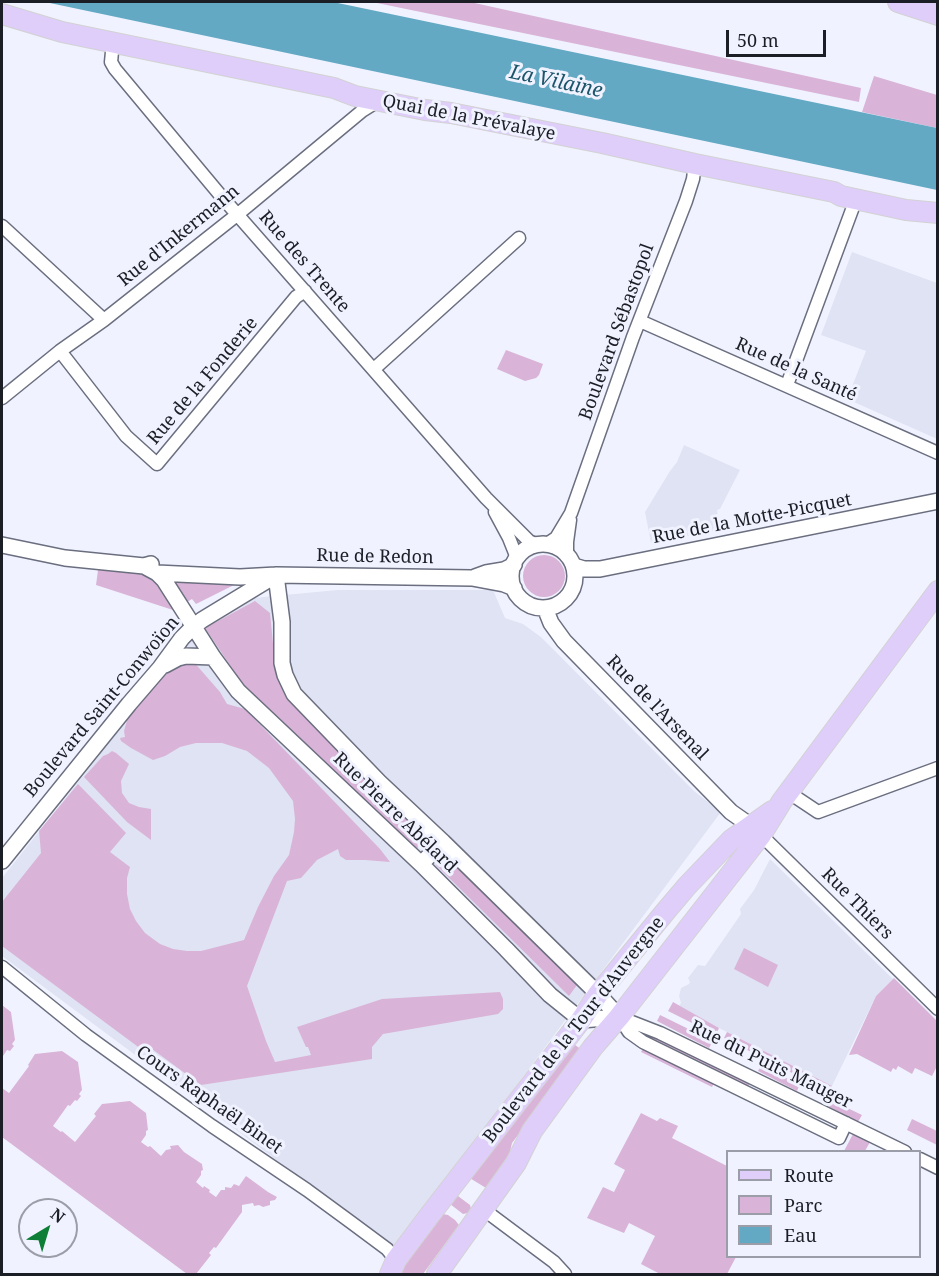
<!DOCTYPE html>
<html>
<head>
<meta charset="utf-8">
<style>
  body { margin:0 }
  #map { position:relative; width:939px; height:1276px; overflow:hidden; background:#f0f3ff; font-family:"Noto Serif",serif }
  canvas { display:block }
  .frame { position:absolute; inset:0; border:3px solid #1c1e25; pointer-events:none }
  .legend { position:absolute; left:726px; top:1150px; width:195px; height:108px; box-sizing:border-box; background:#f0f3ff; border:2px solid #9b9ea8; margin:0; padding:8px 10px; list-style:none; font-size:18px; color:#1c1e25 }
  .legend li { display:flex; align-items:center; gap:12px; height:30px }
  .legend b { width:30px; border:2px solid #9b9ea8 }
  .north { position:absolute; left:18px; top:1198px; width:60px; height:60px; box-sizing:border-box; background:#f0f3ff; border:2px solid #9b9ea8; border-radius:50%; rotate:38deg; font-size:16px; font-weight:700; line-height:24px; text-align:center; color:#1c1e25 }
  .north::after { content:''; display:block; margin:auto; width:21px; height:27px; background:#0c7e35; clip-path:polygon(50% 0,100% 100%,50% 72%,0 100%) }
  .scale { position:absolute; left:726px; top:30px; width:100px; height:27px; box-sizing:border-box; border:3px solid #1c1e25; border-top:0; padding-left:8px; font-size:18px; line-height:21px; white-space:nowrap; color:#1c1e25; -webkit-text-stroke:4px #f0f3ff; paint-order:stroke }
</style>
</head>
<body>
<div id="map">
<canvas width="939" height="1276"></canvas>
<div class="frame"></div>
<ul class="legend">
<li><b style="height:8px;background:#dfcefa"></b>Route</li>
<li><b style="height:16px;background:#d9b4d8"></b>Parc</li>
<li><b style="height:16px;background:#64a9c4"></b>Eau</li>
</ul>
<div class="north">N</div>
<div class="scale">50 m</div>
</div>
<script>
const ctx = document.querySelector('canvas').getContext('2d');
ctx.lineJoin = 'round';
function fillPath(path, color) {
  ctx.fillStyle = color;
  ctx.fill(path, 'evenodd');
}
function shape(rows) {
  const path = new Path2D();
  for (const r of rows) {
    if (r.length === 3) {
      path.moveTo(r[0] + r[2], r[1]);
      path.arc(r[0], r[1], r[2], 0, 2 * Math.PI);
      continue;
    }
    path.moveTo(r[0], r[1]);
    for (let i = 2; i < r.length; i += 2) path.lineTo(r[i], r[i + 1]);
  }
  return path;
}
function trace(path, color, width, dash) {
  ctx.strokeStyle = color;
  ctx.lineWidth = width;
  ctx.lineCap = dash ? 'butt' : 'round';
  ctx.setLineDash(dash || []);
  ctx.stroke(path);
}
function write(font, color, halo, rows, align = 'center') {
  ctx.font = font + ' "Noto Serif",serif';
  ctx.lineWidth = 6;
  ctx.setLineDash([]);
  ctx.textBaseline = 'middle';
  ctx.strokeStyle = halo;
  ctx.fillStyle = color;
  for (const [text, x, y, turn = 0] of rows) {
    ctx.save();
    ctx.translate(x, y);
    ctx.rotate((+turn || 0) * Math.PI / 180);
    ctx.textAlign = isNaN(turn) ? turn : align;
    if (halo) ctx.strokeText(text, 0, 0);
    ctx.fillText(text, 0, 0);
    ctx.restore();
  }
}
const built = shape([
  [852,252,937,283,937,439,847,399,866,351,821,335],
  [684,445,740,470,720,509,717,510,720,530,651,543,645,512,670,471,677,462],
  [337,590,493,590,505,618,523,624,541,637,694,791,721,812,395,1248,2,956,2,878,202,626,253,598],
  [770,859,893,979,876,996,832,1086,719,1028,679,1006,681,1003,679,996,681,988,689,984,690,982,688,978,698,965,705,966,741,914,740,909,754,890]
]);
const green = shape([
  [372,2,470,2,861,88,859,102],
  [874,76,937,95,937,128,862,112],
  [506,350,543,364,539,375,536,378,525,381,497,369],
  [544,576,21],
  [98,570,145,574,153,579,173,610,96,585],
  [171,578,238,583,196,604,192,599,187,602],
  [255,601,270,613,275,664,288,696,369,783,428,839,417,848,254,701,205,628],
  [192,660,220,692,227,704,245,709,380,849,390,862,365,860,346,860,340,856,338,849,317,860,301,878,287,881,247,986,266,1041,275,1062,311,1055,308,1047,306,1047,297,1027,382,999,500,992,503,999,503,1009,498,1014,383,1034,372,1047,372,1059,201,1085,152,1049,141,1049,2,946,2,902,41,853,39,831,78,784,126,833,110,852,130,867,127,878,127,894,130,909,136,921,145,933,160,944,173,949,187,951,201,951,244,940,258,907,274,876,289,855,294,832,295,819,293,801,269,768,247,751,222,743,196,743,180,747,165,756,153,760,131,748,121,741,120,738,125,737,124,731,128,717,166,672],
  [112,751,116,753,129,764,121,781,122,793,129,803,139,807,151,809,151,840,127,822,84,777,103,756,108,754],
  [443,857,447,857,577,985,569,996,436,865],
  [744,948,778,965,768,987,734,969],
  [894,978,937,1021,937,1066,932,1076,915,1068,912,1074,898,1066,896,1070,893,1068,891,1072,857,1054,849,1055,876,996],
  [673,1002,719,1028,716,1035,668,1011],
  [2,1005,11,1012,15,1040,12,1044,14,1046,10,1051,7,1050,3,1056,2,1056],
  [660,1015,713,1041,709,1048,657,1021],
  [727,1032,832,1086,829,1092,724,1038],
  [653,1034,750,1083,747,1088,650,1040],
  [571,1042,582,1050,512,1143,508,1160,486,1188,468,1177],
  [644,1046,715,1081,712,1087,641,1052],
  [62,1051,78,1062,82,1090,79,1094,81,1096,77,1101,75,1100,70,1106,68,1105,53,1126,61,1132,62,1131,75,1142,96,1116,94,1114,102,1104,130,1101,146,1113,148,1130,146,1131,146,1135,141,1142,148,1147,150,1146,161,1156,166,1150,171,1149,170,1146,178,1145,184,1152,202,1164,203,1170,201,1171,201,1175,196,1182,203,1188,204,1186,210,1190,209,1192,216,1197,221,1190,225,1190,225,1187,231,1188,234,1184,239,1186,246,1176,268,1192,277,1197,275,1200,270,1201,270,1205,263,1207,259,1205,254,1206,253,1203,242,1205,242,1212,216,1248,214,1247,209,1253,211,1255,196,1274,187,1274,2,1137,2,1088,9,1093,29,1066,28,1065,35,1054],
  [761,1065,800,1084,797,1091,758,1071],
  [833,1101,862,1115,858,1122,829,1107],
  [641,1113,657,1121,660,1118,678,1126,672,1138,727,1166,728,1256,736,1257,727,1274,660,1274,641,1264,655,1236,629,1223,624,1233,587,1218,603,1187,614,1192,625,1170,614,1164],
  [912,1119,937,1131,937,1145,907,1130],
  [853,1134,870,1142,865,1151,844,1151],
  [453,1196,458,1196,470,1205,471,1209,468,1213,463,1214,450,1204],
  [443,1214,448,1215,455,1220,459,1225,423,1274,398,1274]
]);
const water = shape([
  [45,2,333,2,937,128,937,190]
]);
const minor = shape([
  [113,42,111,62,115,69,221,196,486,498,529,541,537,545],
  [2,226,104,320],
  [640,321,938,453],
  [60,351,126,436,157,464,296,297,305,291],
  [374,369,519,238],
  [787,385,856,199],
  [2,398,60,351,104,320,238,214,362,111,378,101],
  [495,512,509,538,517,558],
  [547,544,556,538,571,513,633,337,686,201,693,179,695,164],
  [567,555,567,542,570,520],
  [788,792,818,812,938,768],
  [757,831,938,1009],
  [2,967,86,1035,212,1126,307,1190,352,1223,387,1249,396,1260],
  [619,1017,660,1033,905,1152],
  [619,1017,629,1032,643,1042,839,1138,846,1123],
  [920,1159,938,1168],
  [483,1209,554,1262,565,1274]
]);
const tertiary = shape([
  [543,576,32],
  [2,545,65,558,144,566,151,564],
  [144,566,157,573,164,580,213,657,238,691,421,864,506,949,550,995,581,1020,619,1017],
  [574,566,584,569,600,569,938,501],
  [157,573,240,577,276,575,472,578,504,584,514,588],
  [276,575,282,622,282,663,285,675,294,694,379,782,443,842,598,994,619,1017],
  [475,577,486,573,504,570,514,565],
  [545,608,551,623,564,641,731,812,751,826],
  [165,665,178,658,186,656,213,657],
  [2,861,129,704,160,668,182,638,193,627,202,620,276,575],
  [421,864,443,842]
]);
const primary = shape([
  [898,2,938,15],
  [2,14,62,32,334,88,355,96,425,110,451,113,602,143,695,164,834,192,841,196,906,210,938,213],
  [390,1274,396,1260,429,1216,581,1020,598,994,665,912,687,886,731,840,772,811],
  [437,1274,516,1163,532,1131,593,1047,619,1017,761,835,782,801,938,591]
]);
const streetNames = [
  ["Quai de la Prévalaye",469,118,11],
  ["Rue d'Inkermann",179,236,-39],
  ["Rue des Trente",304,262,49],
  ["Boulevard Sébastopol",617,332,-70],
  ["Rue de la Santé",796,370,24],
  ["Rue de la Fonderie",203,381,-50],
  ["Rue de la Motte-Picquet",752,519,-11],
  ["Rue de Redon",375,557,1],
  ["Boulevard Saint-Conwoïon",102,707,-50],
  ["Rue de l'Arsenal",657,708,46],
  ["Rue Pierre Abélard",395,813,44],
  ["Rue Thiers",857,904,45],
  ["Boulevard de la Tour d'Auvergne",574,1030,-52],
  ["Rue du Puits Mauger",771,1065,26],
  ["Cours Raphaël Binet",209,1100,35]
];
const waterNames = [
  ["La Vilaine",556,82,12]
];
fillPath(built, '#e0e3f3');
fillPath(green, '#d9b4d8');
fillPath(water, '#64a9c4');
trace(minor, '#6a6e7f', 15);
trace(tertiary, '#6a6e7f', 18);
trace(primary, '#d2d2d3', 22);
trace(minor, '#fff', 12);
trace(tertiary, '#fff', 15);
trace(primary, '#dfcefa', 20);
write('18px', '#1c1e25', '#f0f3ff', streetNames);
write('italic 20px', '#1c5569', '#f0f3ff', waterNames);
</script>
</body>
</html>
